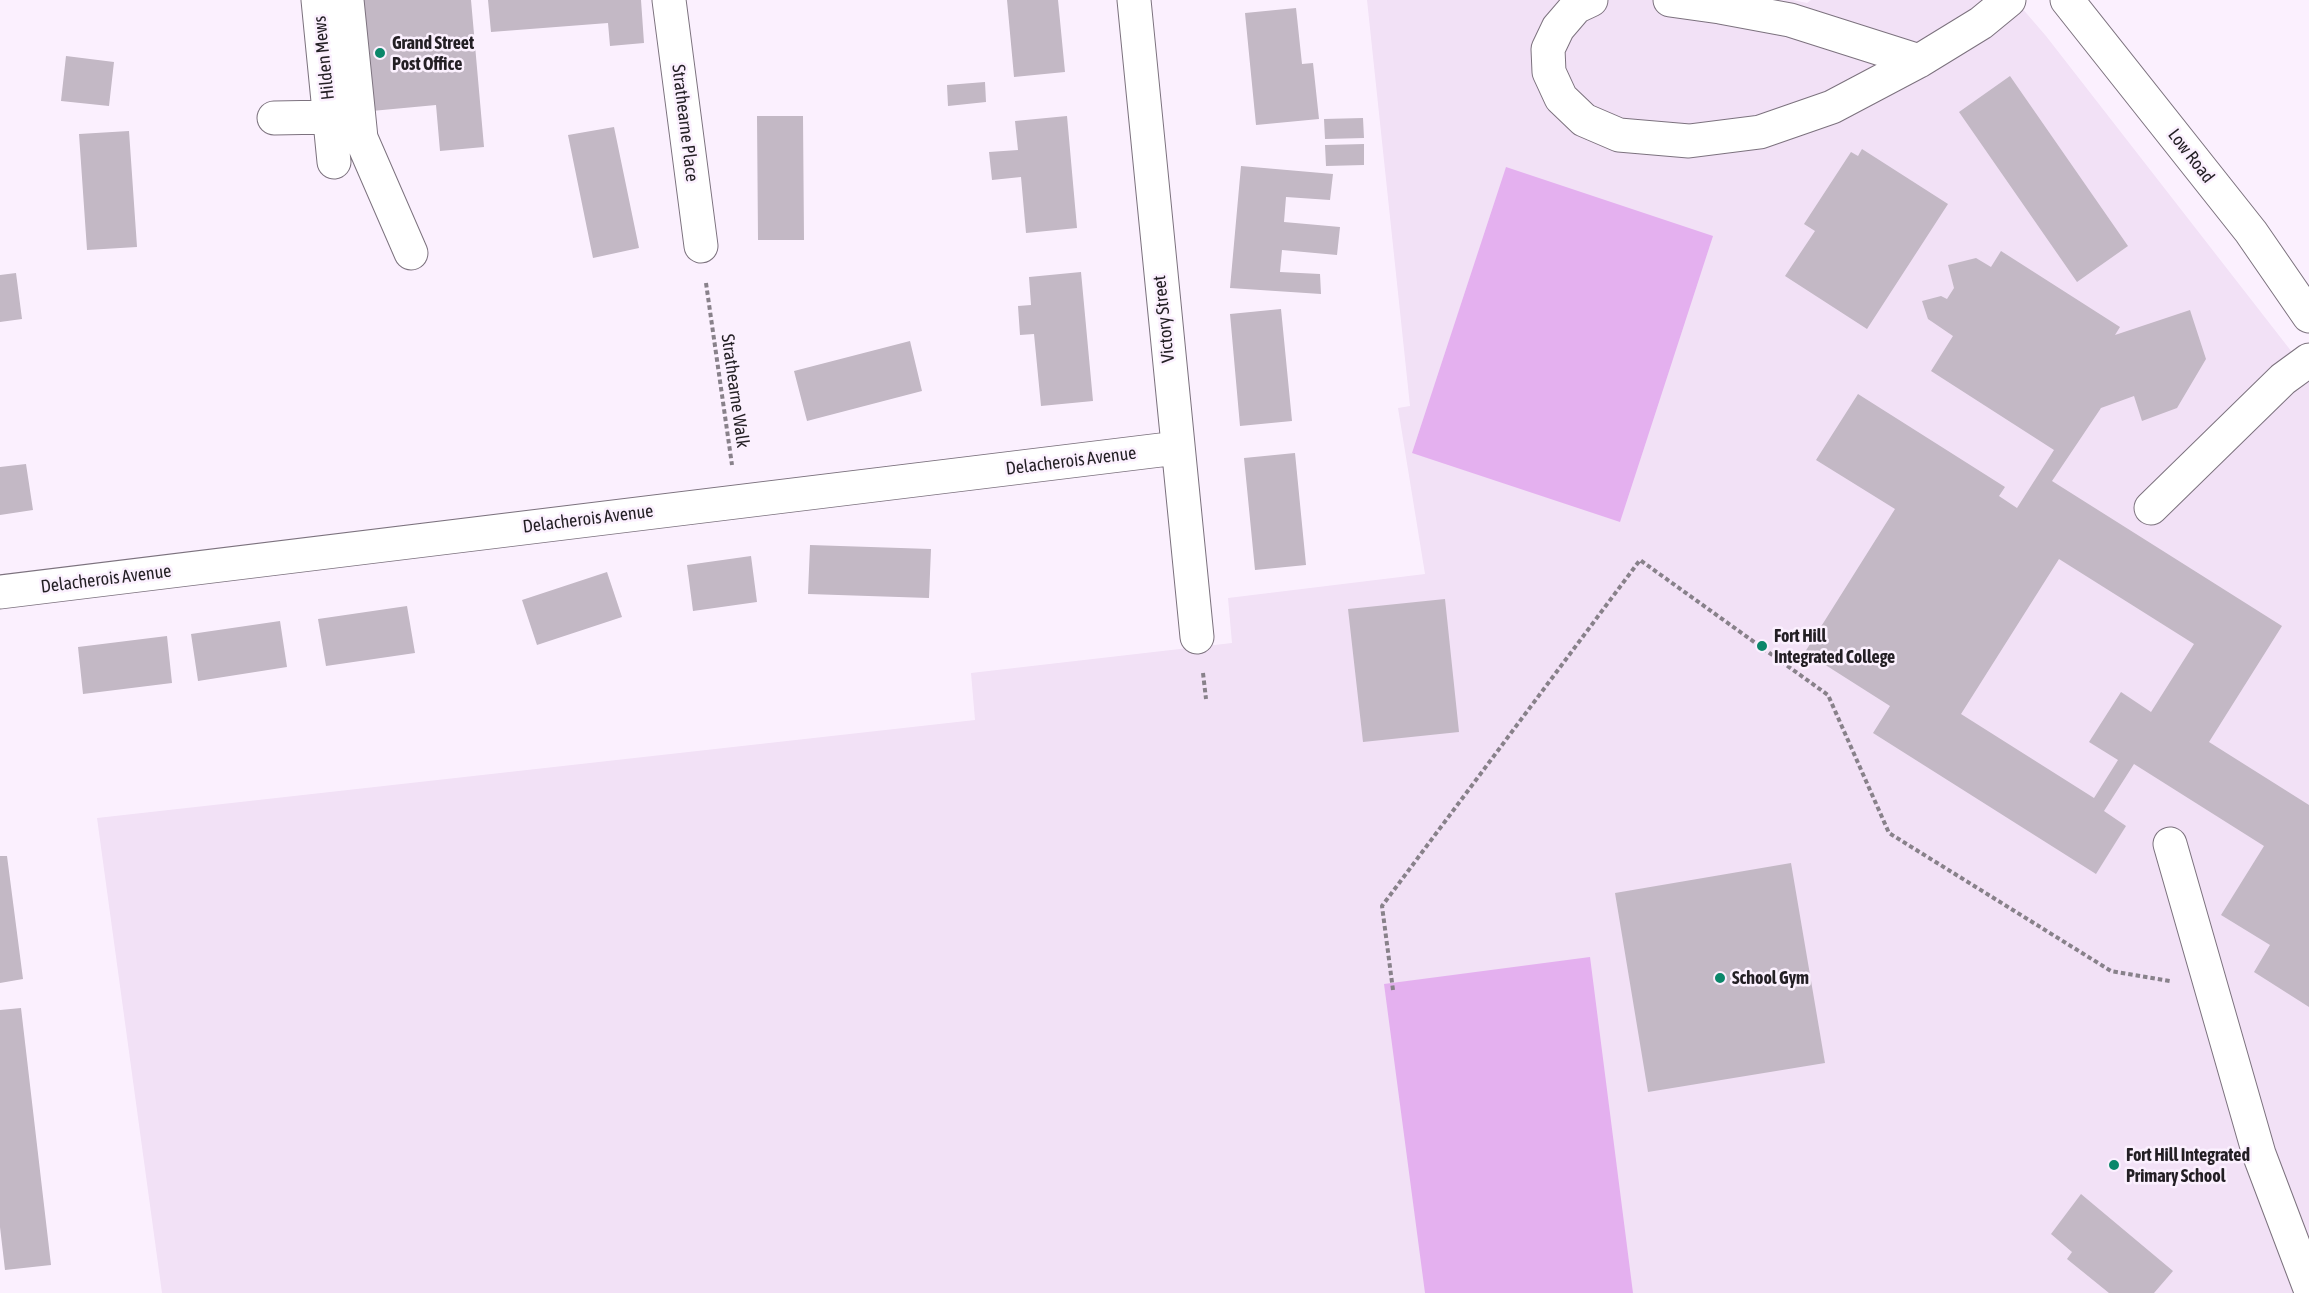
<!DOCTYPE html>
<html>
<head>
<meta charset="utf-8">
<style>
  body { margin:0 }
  canvas { display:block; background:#fbf0fe }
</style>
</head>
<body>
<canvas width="2309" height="1293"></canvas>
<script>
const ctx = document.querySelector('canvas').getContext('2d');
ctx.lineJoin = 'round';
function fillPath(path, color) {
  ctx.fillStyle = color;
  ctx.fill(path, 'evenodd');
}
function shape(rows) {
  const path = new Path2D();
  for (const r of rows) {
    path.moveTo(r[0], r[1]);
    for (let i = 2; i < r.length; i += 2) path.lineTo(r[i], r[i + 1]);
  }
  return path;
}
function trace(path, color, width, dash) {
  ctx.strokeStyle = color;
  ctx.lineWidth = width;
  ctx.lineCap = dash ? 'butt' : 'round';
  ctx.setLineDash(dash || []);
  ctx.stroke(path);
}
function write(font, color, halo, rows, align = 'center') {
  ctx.font = font + ' "Asap Condensed",sans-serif';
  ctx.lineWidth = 5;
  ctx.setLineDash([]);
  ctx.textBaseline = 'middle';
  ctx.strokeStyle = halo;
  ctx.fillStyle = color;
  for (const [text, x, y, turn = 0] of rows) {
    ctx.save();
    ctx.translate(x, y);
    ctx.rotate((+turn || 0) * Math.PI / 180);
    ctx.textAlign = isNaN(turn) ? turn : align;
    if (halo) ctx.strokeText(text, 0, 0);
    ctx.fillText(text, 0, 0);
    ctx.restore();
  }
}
const built = shape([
  [1367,0,1793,0,1807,3,1811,0,2015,0,2046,36,2309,374,2309,1293,162,1293,97,818,975,720,971,673,1232,643,1228,598,1425,574,1398,408,1410,406]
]);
const green = shape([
  [1506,167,1713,236,1620,522,1412,453],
  [1590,957,1633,1293,1425,1293,1384,984]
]);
const building = shape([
  [351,0,471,0,484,147,440,151,436,105,361,112],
  [488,0,641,0,644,43,610,46,608,23,491,32],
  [1007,0,1058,0,1065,72,1014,77],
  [1296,8,1302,64,1313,63,1319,119,1256,125,1245,13],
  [66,56,114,62,109,106,61,101],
  [2010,76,2128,246,2077,282,1959,112],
  [985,82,986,102,948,106,947,85],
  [757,116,803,116,804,240,758,240],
  [1067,116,1077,228,1026,233,1021,177,992,180,989,152,1018,150,1015,121],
  [1363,118,1364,138,1325,139,1324,119],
  [614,127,639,248,593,258,568,135],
  [129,131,137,247,87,250,79,134],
  [1364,144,1364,165,1326,166,1325,145],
  [1862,149,1948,204,1867,329,1785,276,1815,231,1804,224,1851,152,1858,156],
  [1241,166,1333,174,1330,200,1286,197,1284,222,1340,227,1337,255,1282,250,1280,272,1320,274,1321,294,1230,288],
  [2001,251,2120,327,2115,335,2190,310,2206,359,2177,408,2142,421,2134,396,2101,408,2052,481,2282,626,2209,742,2309,805,2309,1007,2254,972,2270,945,2221,915,2264,846,2134,764,2104,811,2126,826,2096,874,1873,733,1890,706,1805,652,1895,509,1816,460,1858,394,2005,487,1999,496,2017,508,2054,450,1931,371,1953,336,1928,319,1922,301,1941,296,1947,299,1954,288,1948,265,1976,258,1991,267],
  [2059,559,2194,644,2151,712,2121,692,2089,742,2118,760,2094,798,1961,714],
  [1081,272,1093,401,1041,406,1034,334,1020,335,1018,306,1031,305,1029,277],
  [16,273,22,319,0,322,0,275],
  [1281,309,1292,421,1240,426,1230,314],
  [910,341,922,391,807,421,794,371],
  [1295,453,1306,565,1255,570,1244,458],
  [26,464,33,510,0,515,0,467],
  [810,545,931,549,929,598,808,594],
  [751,556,757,602,693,611,687,565],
  [607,572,622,617,537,645,522,600],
  [1445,599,1459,732,1363,742,1348,609],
  [407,606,415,653,326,666,318,619],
  [280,621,287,667,198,681,191,634],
  [167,636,172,683,83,694,78,647],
  [0,856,7,856,23,979,0,983],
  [1791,863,1825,1063,1648,1092,1615,893],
  [21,1008,51,1265,5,1270,0,1227,0,1010],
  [2081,1194,2173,1271,2154,1293,2109,1293,2067,1259,2072,1252,2051,1234]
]);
const path = shape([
  [706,283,732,465],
  [1203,673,1206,699],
  [1393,990,1382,906,1640,560,1828,695,1889,833,2111,971,2170,981]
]);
const minor = shape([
  [318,0,334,162],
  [347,0,361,138,411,253],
  [669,0,701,246],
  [1134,0,1197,637],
  [1591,0,1576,7,1558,28,1548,49,1549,72,1561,98,1584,120,1619,135,1689,141,1760,132,1832,107,1919,61,1981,23,2009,0],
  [1670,0,1720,7,1790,20,1919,61],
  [2067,0,2251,232,2309,316],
  [274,118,330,117],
  [2151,508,2283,379,2309,360],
  [0,592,1177,448],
  [2170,844,2259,1154,2309,1286]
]);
const markers = [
  [380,53,6,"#0b876a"],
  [1762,646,6,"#0b876a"],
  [1720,978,6,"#0b876a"],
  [2114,1165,6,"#0b876a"]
];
const poiNames = [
  ["Grand Street",392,43],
  ["Post Office",392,64],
  ["Fort Hill",1774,636],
  ["Integrated College",1774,657],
  ["School Gym",1732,978],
  ["Fort Hill Integrated",2126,1155],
  ["Primary School",2126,1176]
];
const streetNames = [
  ["Hilden Mews",324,58,-96],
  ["Strathearne Place",685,123,83],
  ["Low Road",2191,156,52],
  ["Victory Street",1164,319,-96],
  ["Strathearne Walk",735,391,82],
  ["Delacherois Avenue",1071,461,-7],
  ["Delacherois Avenue",588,519,-7],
  ["Delacherois Avenue",106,579,-7]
];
fillPath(built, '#f2e1f6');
fillPath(green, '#e4b0ef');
fillPath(building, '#c3b8c5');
trace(minor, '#7c727e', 35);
trace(path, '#88818a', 4, [4.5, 3]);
trace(minor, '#fff', 33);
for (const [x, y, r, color] of markers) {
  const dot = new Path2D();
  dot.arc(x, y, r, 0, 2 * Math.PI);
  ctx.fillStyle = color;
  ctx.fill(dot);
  trace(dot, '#fbf0fe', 2);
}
write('bold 18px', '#231f24', '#fbf0fe', poiNames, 'left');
write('18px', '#231f24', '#fbf0fe', streetNames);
</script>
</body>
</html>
